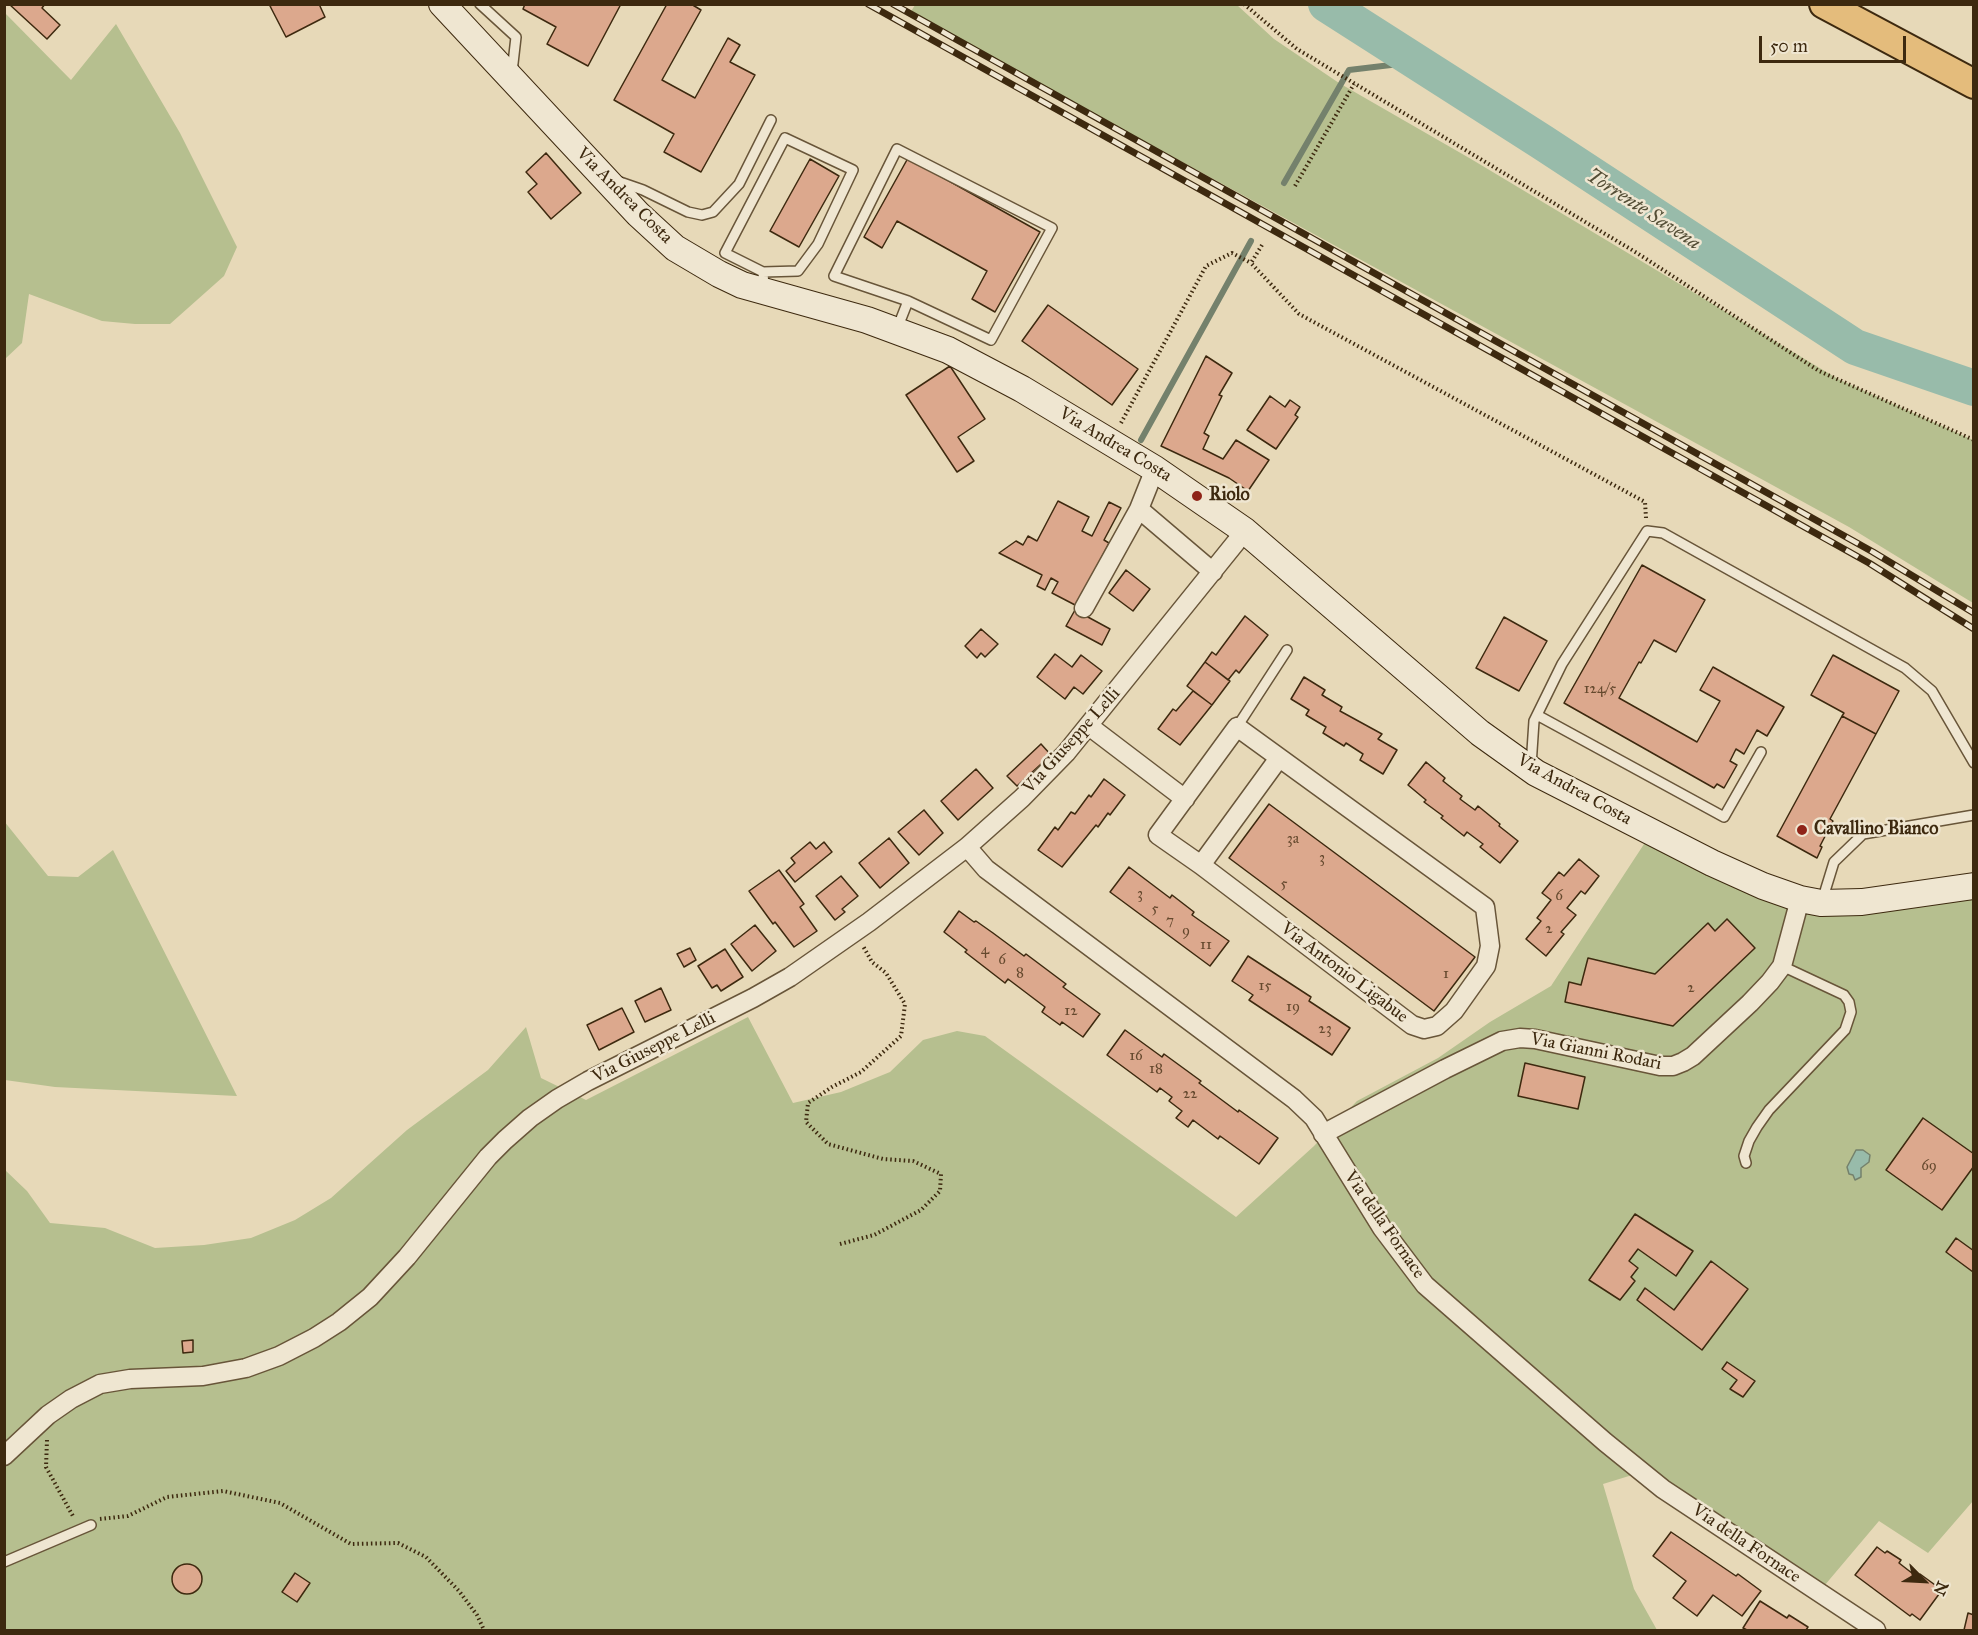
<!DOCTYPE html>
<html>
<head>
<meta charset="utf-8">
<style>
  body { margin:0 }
  #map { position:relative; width:1978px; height:1635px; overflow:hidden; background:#e7d9b8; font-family:"IM FELL Great Primer",serif }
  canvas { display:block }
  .frame { position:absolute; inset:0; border:6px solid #3d290f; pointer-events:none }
  .north { position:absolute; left:1894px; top:1551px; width:60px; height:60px; -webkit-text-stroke:4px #efe6d1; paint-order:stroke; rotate:114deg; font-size:16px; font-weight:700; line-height:24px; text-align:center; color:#3d290f }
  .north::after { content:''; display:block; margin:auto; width:21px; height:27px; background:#3d290f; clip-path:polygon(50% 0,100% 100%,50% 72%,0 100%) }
  .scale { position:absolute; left:1759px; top:36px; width:147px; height:27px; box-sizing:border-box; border:3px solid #3d290f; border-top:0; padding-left:8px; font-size:18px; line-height:21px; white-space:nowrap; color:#3d290f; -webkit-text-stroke:4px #efe6d1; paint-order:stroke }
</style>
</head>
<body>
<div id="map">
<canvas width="1978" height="1635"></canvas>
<div class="frame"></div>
<div class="north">N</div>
<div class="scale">50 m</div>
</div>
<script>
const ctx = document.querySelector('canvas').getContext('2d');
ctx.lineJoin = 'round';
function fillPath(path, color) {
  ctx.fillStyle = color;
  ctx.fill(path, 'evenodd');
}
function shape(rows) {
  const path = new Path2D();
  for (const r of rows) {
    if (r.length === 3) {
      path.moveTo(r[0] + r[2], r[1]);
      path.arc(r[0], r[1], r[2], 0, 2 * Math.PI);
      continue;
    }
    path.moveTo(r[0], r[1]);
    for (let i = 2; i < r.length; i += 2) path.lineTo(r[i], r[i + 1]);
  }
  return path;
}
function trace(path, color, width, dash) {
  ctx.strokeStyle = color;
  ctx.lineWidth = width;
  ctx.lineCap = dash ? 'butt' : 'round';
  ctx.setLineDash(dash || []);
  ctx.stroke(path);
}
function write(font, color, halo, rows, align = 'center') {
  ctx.font = font + ' "IM FELL Great Primer",serif';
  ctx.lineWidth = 5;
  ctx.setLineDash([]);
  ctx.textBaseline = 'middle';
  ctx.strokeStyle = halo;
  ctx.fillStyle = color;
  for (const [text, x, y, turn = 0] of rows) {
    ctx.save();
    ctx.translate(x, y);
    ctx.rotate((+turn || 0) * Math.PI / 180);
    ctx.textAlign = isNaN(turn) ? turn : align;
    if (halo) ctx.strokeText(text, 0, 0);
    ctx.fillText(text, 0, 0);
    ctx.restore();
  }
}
const green = shape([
  [915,5,1237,5,1274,39,1339,83,1471,159,1838,379,1973,440,1973,603,1849,527,910,13],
  [4,12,71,80,116,24,180,133,237,247,224,276,170,324,135,324,102,321,29,294,22,343,5,359],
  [4,821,48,876,78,877,113,850,237,1096,55,1087,5,1080],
  [1648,838,1778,892,1973,887,1973,1501,1928,1553,1879,1521,1819,1592,1642,1472,1603,1484,1634,1589,1657,1630,5,1630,4,1169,27,1191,50,1223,105,1228,155,1248,204,1245,251,1238,295,1220,331,1198,407,1130,488,1070,526,1027,541,1078,586,1100,748,1017,793,1103,841,1092,890,1072,923,1040,957,1031,985,1036,1236,1217,1314,1146,1357,1101,1438,1058,1490,1022,1551,986]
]);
const water = shape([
  [1856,1150,1863,1150,1870,1155,1869,1162,1861,1168,1861,1177,1855,1180,1853,1175,1849,1174,1847,1167,1856,1150]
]);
const stream = shape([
  [1284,183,1349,70,1416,62],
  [1141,440,1251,241]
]);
const river = shape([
  [1326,4,1542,142,1855,347,1974,388]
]);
const building = shape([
  [9,4,45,4,42,8,60,25,47,39,9,4],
  [274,4,319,4,325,17,286,37,270,6,274,4],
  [525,4,621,4,588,66,547,44,556,27,523,9,525,4],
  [667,4,691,4,701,10,662,80,695,98,728,38,740,45,730,62,755,75,701,172,664,152,674,134,614,100,667,4],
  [546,153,581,193,551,219,528,192,537,184,526,172,546,153],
  [908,158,1040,232,995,312,972,299,987,271,897,221,882,248,864,237,908,158],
  [810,159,839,176,799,247,770,231,810,159],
  [1048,305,1138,369,1112,405,1022,341,1048,305],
  [1206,356,1232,373,1219,395,1222,396,1204,433,1209,436,1203,449,1223,459,1236,440,1269,460,1248,491,1229,478,1161,446,1206,356],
  [950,366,985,419,958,437,974,461,957,472,906,395,950,366],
  [1270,396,1285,407,1290,400,1300,407,1295,415,1298,417,1276,449,1247,430,1270,396],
  [1058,501,1089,517,1082,531,1092,536,1109,502,1121,508,1104,540,1109,543,1077,606,1052,593,1058,582,1051,578,1045,590,1037,586,1042,575,999,553,1016,541,1023,545,1028,536,1037,541,1058,501],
  [1642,565,1705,600,1676,652,1654,640,1641,663,1639,662,1619,698,1697,742,1720,701,1700,690,1713,667,1784,707,1767,736,1757,730,1744,754,1736,749,1730,761,1737,765,1724,788,1717,784,1714,788,1564,703,1642,565],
  [1126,570,1150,589,1133,611,1109,593,1126,570],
  [1075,610,1110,629,1102,645,1066,626,1075,610],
  [1245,616,1268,635,1239,673,1236,670,1228,680,1205,662,1212,652,1216,655,1245,616],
  [1504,617,1547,641,1519,691,1476,668,1504,617],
  [981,629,998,644,985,657,981,653,977,658,965,646,981,629],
  [1055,654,1072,667,1081,655,1102,671,1083,694,1074,687,1065,699,1037,677,1055,654],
  [1833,655,1899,691,1876,734,1842,716,1844,713,1811,695,1833,655],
  [1205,662,1230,681,1212,705,1187,686,1205,662],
  [1304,677,1325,690,1322,695,1342,707,1340,711,1382,734,1378,739,1397,750,1383,774,1360,760,1363,754,1346,743,1344,746,1323,733,1326,727,1306,715,1309,710,1291,699,1304,677],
  [1193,691,1212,705,1180,745,1158,729,1173,709,1176,711,1193,691],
  [1842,716,1876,734,1830,819,1833,821,1820,846,1822,847,1817,858,1777,836,1842,716],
  [1041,744,1051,755,1017,786,1007,776,1041,744],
  [1426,762,1445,778,1443,781,1462,796,1460,799,1475,810,1478,806,1500,824,1499,826,1518,841,1500,863,1480,847,1483,844,1467,832,1464,836,1441,818,1443,816,1424,802,1426,800,1408,785,1426,762],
  [976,769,993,788,958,820,941,801,976,769],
  [1104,779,1125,795,1110,815,1108,813,1098,827,1096,825,1062,867,1038,850,1055,827,1058,830,1071,812,1075,814,1089,795,1091,797,1104,779],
  [1269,804,1475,957,1434,1011,1229,858,1269,804],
  [924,810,943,833,919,855,898,832,924,810],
  [889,838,909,863,880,888,859,863,889,838],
  [810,842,816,849,824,842,832,852,795,882,786,871,795,863,791,858,810,842],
  [1579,859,1599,876,1585,894,1581,891,1567,908,1576,915,1561,932,1564,934,1546,956,1526,939,1541,921,1537,918,1551,900,1542,893,1559,872,1564,876,1579,859],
  [1129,867,1170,898,1172,895,1194,912,1192,915,1229,941,1210,966,1110,892,1129,867],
  [779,870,804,904,800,907,817,931,794,947,775,922,773,924,749,891,779,870],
  [841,876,858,896,842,909,845,912,835,920,816,896,841,876],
  [959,911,974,922,976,921,993,933,1024,956,1026,954,1066,984,1063,987,1100,1014,1083,1037,1062,1022,1060,1025,1042,1012,1045,1007,1008,979,1005,983,965,952,967,950,944,932,959,911],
  [1727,919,1755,948,1673,1026,1565,1002,1569,982,1581,985,1588,958,1655,974,1708,923,1715,931,1727,919],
  [755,925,776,951,752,971,731,944,755,925],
  [690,948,696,960,684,967,677,954,690,948],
  [725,949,743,977,721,991,717,985,712,988,698,966,725,949],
  [1248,956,1311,997,1309,1001,1350,1028,1332,1055,1249,1000,1253,995,1232,981,1248,956],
  [661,988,671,1010,645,1022,635,1001,661,988],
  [622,1008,634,1032,599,1050,587,1025,622,1008],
  [1125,1030,1162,1057,1164,1054,1201,1081,1199,1083,1238,1112,1239,1110,1278,1138,1259,1164,1220,1136,1218,1139,1193,1120,1188,1127,1176,1118,1182,1111,1169,1101,1172,1097,1160,1088,1157,1092,1107,1055,1125,1030],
  [1525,1063,1585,1077,1578,1109,1518,1096,1525,1063],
  [1923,1118,1974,1154,1974,1166,1942,1210,1886,1170,1923,1118],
  [1635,1214,1693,1251,1676,1276,1638,1249,1629,1261,1638,1268,1631,1277,1635,1281,1620,1300,1589,1280,1635,1214],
  [1956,1238,1974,1251,1973,1272,1946,1252,1956,1238],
  [1711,1261,1748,1289,1702,1350,1637,1300,1645,1288,1674,1310,1711,1261],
  [193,1340,193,1352,183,1353,182,1341,193,1340],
  [1727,1362,1755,1381,1743,1397,1730,1389,1737,1380,1722,1369,1727,1362],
  [1671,1532,1736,1576,1738,1574,1761,1591,1742,1616,1713,1595,1697,1616,1673,1598,1686,1581,1653,1556,1671,1532],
  [1877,1547,1885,1553,1887,1551,1901,1560,1899,1563,1917,1577,1920,1574,1942,1590,1920,1620,1912,1614,1910,1616,1855,1575,1877,1547],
  [187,1579,15],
  [295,1573,310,1583,297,1602,282,1592,295,1573],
  [1760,1601,1787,1618,1789,1615,1808,1627,1806,1630,1747,1630,1743,1628,1760,1601],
  [1968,1613,1974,1615,1974,1630,1964,1630,1968,1613]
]);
const path = shape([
  [1244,4,1297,49,1637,253,1819,371,1974,440],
  [1295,186,1354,84],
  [1262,245,1251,263,1299,314,1645,502,1646,518],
  [1121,423,1206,266,1232,253,1251,263],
  [840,1244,874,1235,921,1210,940,1191,941,1174,913,1161,883,1159,828,1144,806,1122,808,1103,832,1087,861,1072,901,1036,905,1004,886,973,872,962,863,946],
  [47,1440,46,1467,74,1518],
  [100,1519,128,1516,167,1497,223,1491,280,1503,351,1544,398,1543,426,1557,459,1591,477,1615,484,1630]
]);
const lane = shape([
  [480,4,516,37,512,72],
  [617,181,643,190,688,212,702,215,713,212,739,184,771,120],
  [763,272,798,271,818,244,853,170,785,138,725,253,763,272,764,289],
  [897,329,908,301,834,276,897,149,1052,228,991,340,908,301],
  [1537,715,1724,817,1761,752],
  [1237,727,1287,650],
  [1531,766,1534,721,1562,664,1647,531,1663,533,1905,668,1932,691,1974,763],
  [1822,901,1834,862,1863,834,1974,815],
  [1746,1163,1744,1156,1749,1141,1757,1127,1769,1110,1845,1030,1851,1012,1849,1002,1844,995,1782,966],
  [4,1562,91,1525]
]);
const street = shape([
  [1139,509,1213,572],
  [1084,608,1139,509,1155,469],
  [1089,726,1185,799],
  [1237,727,1485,907,1490,946,1486,966,1454,1011,1437,1026,1424,1029,1412,1025,1201,865,1158,835,1237,727],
  [967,847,986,869,1294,1099,1314,1118,1382,1228,1425,1285,1605,1442,1663,1489,1876,1630],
  [1201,865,1279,758],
  [1323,1134,1445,1069,1502,1041,1520,1038,1535,1039,1660,1066,1673,1066,1683,1062,1693,1056,1750,1003,1770,982,1782,966,1800,899],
  [4,1456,48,1415,71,1399,100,1384,130,1379,203,1376,246,1368,279,1356,314,1338,339,1322,370,1297,407,1257,488,1157,505,1140,530,1118,557,1099,588,1081,753,998,790,977,869,922,967,847,1022,798,1066,753,1245,531]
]);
const secondary = shape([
  [442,4,638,214,675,248,719,274,742,285,867,320,948,350,1022,389,1155,469,1245,531,1480,733,1536,773,1712,863,1763,886,1800,899,1821,903,1862,902,1974,886]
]);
const primary = shape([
  [1824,4,1974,84]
]);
const rail = shape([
  [868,4,1869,563,1974,629],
  [893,4,1873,552,1974,613]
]);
const markers = [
  [1197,496,6,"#8f2418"],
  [1802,830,6,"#8f2418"]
];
const numberNames = [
  ["124/5",1600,689],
  ["3a",1293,839],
  ["3",1322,858],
  ["5",1284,884],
  ["3",1140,894],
  ["6",1559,896],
  ["5",1155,909],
  ["7",1170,921],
  ["2",1549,929],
  ["9",1186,931],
  ["11",1206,945],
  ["4",985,950],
  ["6",1002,960],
  ["8",1020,973],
  ["1",1446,974],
  ["15",1265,986],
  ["2",1691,988],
  ["19",1293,1007],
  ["12",1071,1011],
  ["23",1325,1029],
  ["16",1136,1056],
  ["18",1156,1069],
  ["22",1190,1094],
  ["69",1929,1166]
];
const streetNames = [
  ["Via Andrea Costa",624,196,45],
  ["Via Andrea Costa",1115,445,31],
  ["Via Giuseppe Lelli",1072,741,-48],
  ["Via Andrea Costa",1574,790,29],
  ["Via Antonio Ligabue",1344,973,37],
  ["Via Giuseppe Lelli",654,1048,-27],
  ["Via Gianni Rodari",1596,1052,11],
  ["Via della Fornace",1384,1225,55],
  ["Via della Fornace",1746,1544,34]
];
const poiNames = [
  ["Riolo",1209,496],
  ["Cavallino Bianco",1814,830]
];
const waterNames = [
  ["Torrente Savena",1643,210,33]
];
fillPath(green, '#b6bf8f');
fillPath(water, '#98bbaa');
trace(water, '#74816c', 1.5);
trace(stream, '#74816c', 6);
trace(river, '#98bbaa', 36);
fillPath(building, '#dca88d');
trace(building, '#3d290f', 1.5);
trace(lane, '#685539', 12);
trace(street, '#685539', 21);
trace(secondary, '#3d290f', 28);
trace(primary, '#3d290f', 32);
trace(path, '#3d290f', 4, [1.5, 3]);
trace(lane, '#efe6d1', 9);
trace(street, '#efe6d1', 18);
trace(secondary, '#efe6d1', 26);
trace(primary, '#e4bc7c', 28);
trace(rail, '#3d290f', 7);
trace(rail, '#efe6d1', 4.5, [14]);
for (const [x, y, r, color] of markers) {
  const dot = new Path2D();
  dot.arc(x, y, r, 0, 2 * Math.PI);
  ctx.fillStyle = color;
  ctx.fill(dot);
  trace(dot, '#efe6d1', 2);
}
write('15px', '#65492e', null, numberNames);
write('18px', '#3d290f', '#efe6d1', streetNames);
write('bold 18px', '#3d290f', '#efe6d1', poiNames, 'left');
write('italic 20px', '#544e36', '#efe6d1', waterNames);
</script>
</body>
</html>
